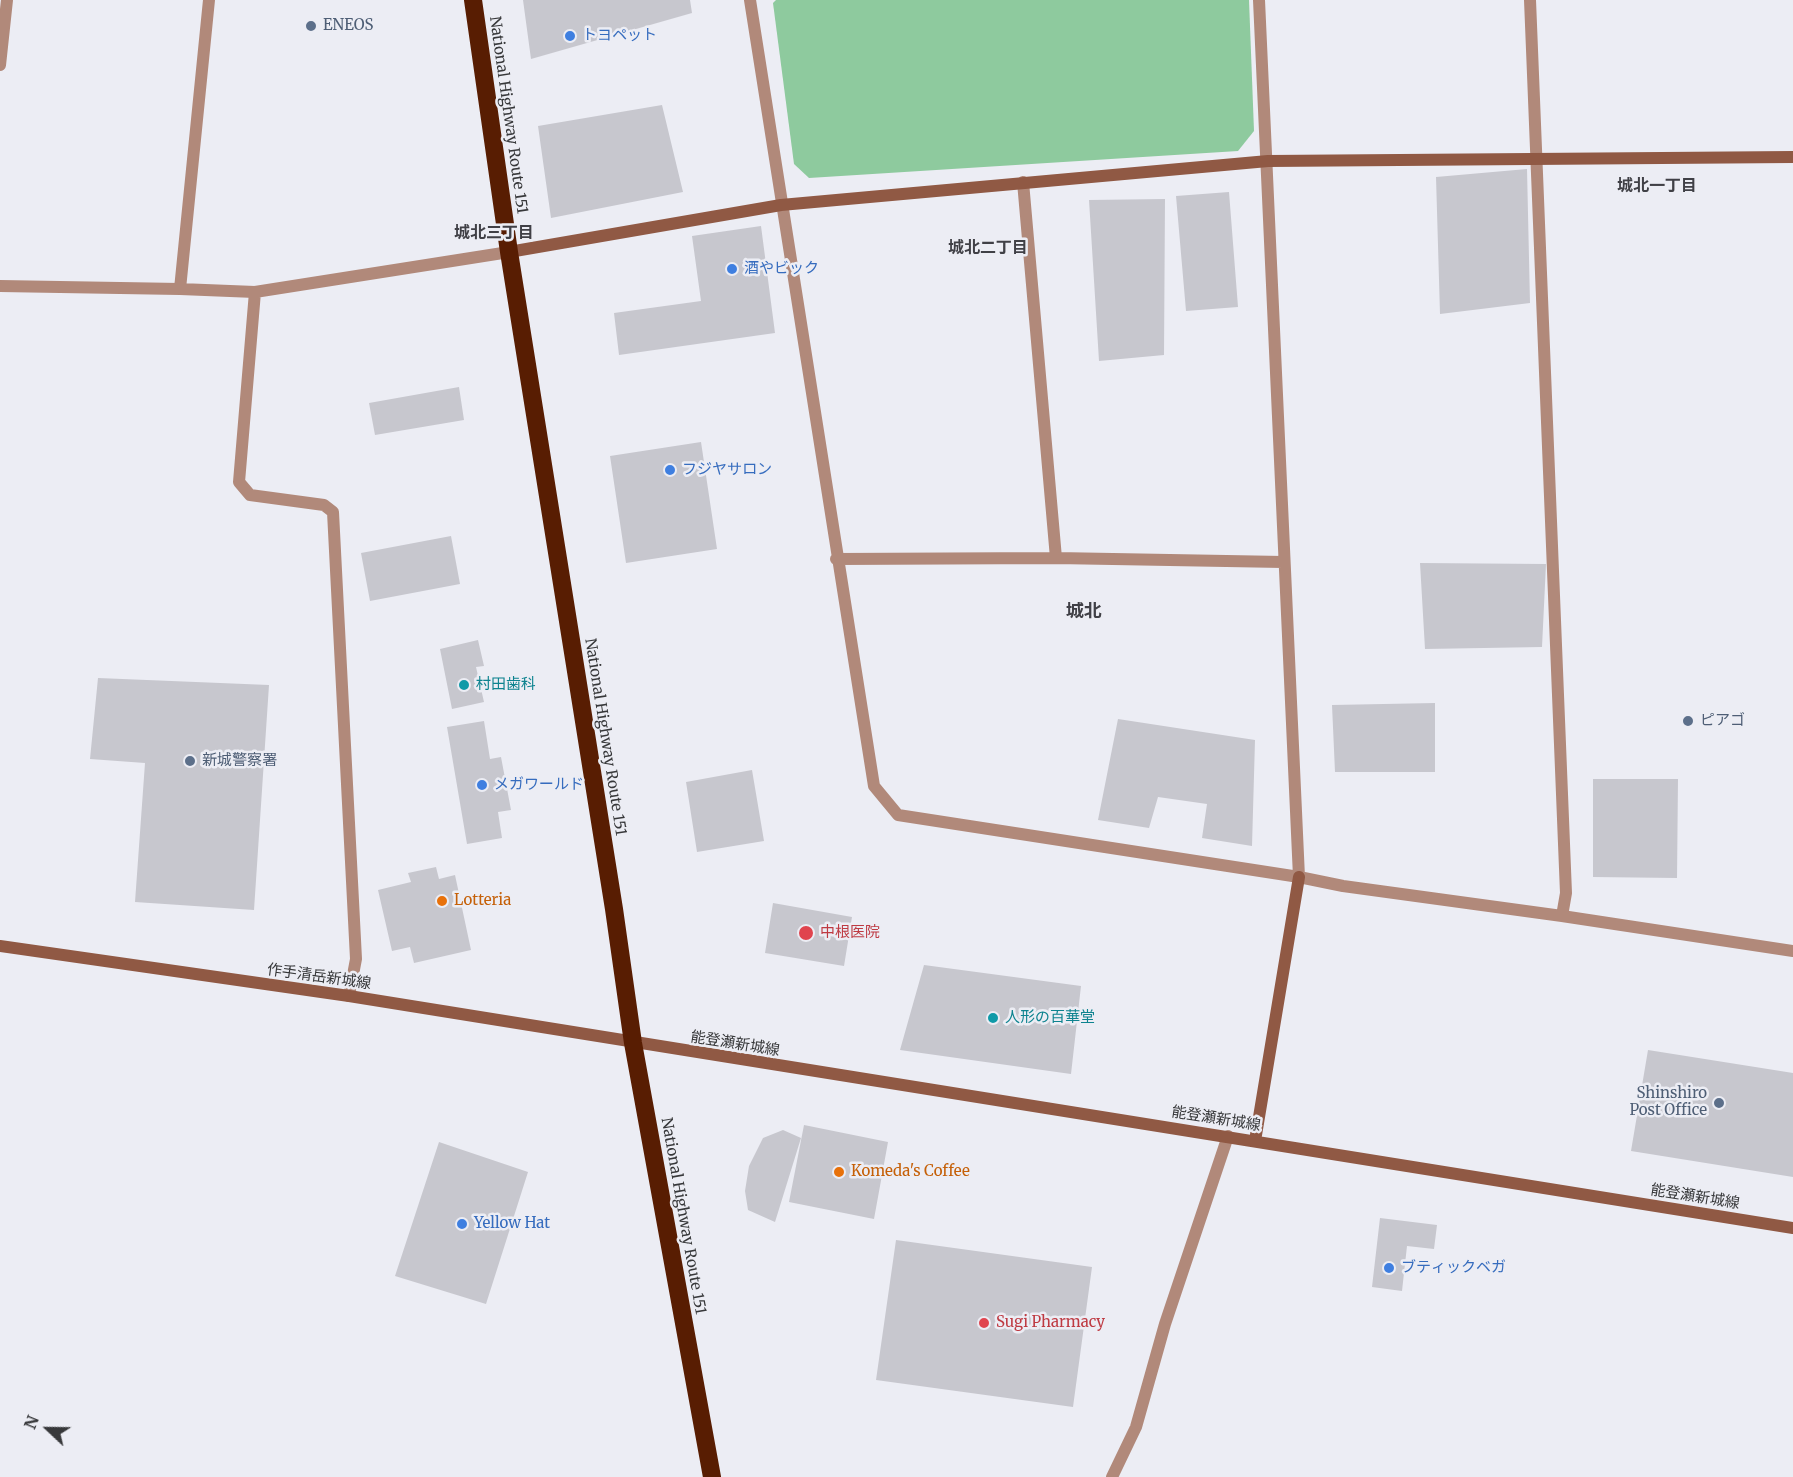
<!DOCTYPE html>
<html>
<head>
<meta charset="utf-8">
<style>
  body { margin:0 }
  #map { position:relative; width:1793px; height:1477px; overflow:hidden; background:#ecedf4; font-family:Merriweather,serif }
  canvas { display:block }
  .north { position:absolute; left:18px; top:1399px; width:60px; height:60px; -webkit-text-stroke:4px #ecedf4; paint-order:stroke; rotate:292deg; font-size:16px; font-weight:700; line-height:24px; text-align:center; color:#37383a }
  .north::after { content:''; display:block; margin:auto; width:21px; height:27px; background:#37383a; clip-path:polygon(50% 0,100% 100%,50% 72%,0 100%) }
</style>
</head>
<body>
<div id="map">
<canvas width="1793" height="1477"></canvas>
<div class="north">N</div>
</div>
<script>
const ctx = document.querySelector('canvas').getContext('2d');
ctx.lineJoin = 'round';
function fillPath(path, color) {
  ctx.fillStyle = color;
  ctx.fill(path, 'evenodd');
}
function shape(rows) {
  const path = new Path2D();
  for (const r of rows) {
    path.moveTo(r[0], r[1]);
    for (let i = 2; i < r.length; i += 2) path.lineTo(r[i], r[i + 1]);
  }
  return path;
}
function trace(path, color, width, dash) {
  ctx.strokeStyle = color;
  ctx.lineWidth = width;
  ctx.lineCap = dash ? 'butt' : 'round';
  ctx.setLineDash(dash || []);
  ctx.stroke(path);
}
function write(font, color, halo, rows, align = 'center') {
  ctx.font = font + ' Merriweather,"Noto Sans JP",serif';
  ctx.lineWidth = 5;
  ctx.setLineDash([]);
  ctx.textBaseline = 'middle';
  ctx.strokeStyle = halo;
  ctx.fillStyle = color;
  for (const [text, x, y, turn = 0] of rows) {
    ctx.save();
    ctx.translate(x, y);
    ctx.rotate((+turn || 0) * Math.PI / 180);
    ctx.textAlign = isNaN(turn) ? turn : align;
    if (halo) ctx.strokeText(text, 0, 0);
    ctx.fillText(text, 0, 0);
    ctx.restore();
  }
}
const green = shape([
  [776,0,1249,0,1254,131,1238,151,809,178,794,164,773,3]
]);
const building = shape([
  [523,0,690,0,692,13,531,59],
  [662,105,683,192,551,218,538,126],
  [1527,169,1530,303,1440,314,1436,177],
  [1229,192,1238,307,1186,311,1176,196],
  [1165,199,1164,355,1099,361,1089,200],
  [761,226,775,333,619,355,614,313,701,301,692,236],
  [459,387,464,420,375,435,369,403],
  [701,442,717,549,626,563,610,456],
  [451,536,460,584,370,601,361,553],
  [1420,563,1546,564,1542,647,1425,649],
  [478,640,484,666,476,667,484,702,452,709,440,649],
  [98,678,269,685,254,910,135,902,145,763,90,759],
  [1435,703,1435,772,1335,772,1332,705],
  [1118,719,1255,740,1252,846,1202,838,1207,804,1158,797,1149,828,1098,820],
  [484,721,490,759,501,757,511,810,498,812,502,838,467,844,447,727],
  [752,770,764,841,697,852,686,782],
  [1593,779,1678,779,1677,878,1593,877],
  [436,867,439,879,455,875,471,950,414,963,410,947,392,951,378,890,411,882,408,873],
  [773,903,852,917,844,966,765,953],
  [924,965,1081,986,1071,1074,900,1050],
  [1648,1050,1793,1073,1793,1177,1631,1151],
  [804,1125,888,1142,874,1219,789,1202],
  [783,1130,801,1138,775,1222,748,1210,745,1191,749,1166,763,1138],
  [439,1142,528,1172,486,1304,395,1276],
  [1380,1218,1437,1225,1434,1249,1407,1246,1402,1291,1372,1287],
  [896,1240,1092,1267,1073,1407,876,1380]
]);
const street = shape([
  [209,0,180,289,255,292,239,482,250,495,324,505,333,512,356,959,349,996],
  [750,0,874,786,898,815,1299,877,1343,886,1562,916,1566,893,1530,0],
  [1259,0,1299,877],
  [0,65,7,0],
  [1023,182,1056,558],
  [0,286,180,289],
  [255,292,509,252],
  [836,559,1056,558,1283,562],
  [1562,916,1793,951],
  [1112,1477,1136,1427,1165,1324,1228,1136]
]);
const secondary = shape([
  [509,252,781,205,1268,161,1793,157],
  [0,946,349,996,1793,1228],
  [1255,1141,1299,877]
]);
const highway = shape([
  [473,0,509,252,614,909,633,1043,712,1477]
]);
const markers = [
  [311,26,6,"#5c6f8a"],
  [570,36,6,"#3f7fe0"],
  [732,269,6,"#3f7fe0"],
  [670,470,6,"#3f7fe0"],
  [464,685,6,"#0f9aa8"],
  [1688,721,6,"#5c6f8a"],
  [190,761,6,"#5c6f8a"],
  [482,785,6,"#3f7fe0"],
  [442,901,6,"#e8710a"],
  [806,933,8,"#e0444e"],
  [993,1018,6,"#0f9aa8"],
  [1719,1103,6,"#5c6f8a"],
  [839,1172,6,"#e8710a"],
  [462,1224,6,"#3f7fe0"],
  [1389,1268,6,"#3f7fe0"],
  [984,1323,6,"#e0444e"]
];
const serviceNames = [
  ["ENEOS",323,26],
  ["ピアゴ",1700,721],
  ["新城警察署",202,761],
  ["Shinshiro",1707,1094,"right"],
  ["Post Office",1707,1111,"right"]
];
const shopNames = [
  ["トヨペット",582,36],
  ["酒やビック",744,269],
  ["フジヤサロン",682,470],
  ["メガワールド",494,785],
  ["Yellow Hat",474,1224],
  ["ブティックベガ",1401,1268]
];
const streetNames = [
  ["National Highway Route 151",508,115,82],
  ["National Highway Route 151",605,737,81],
  ["作手清岳新城線",319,977,8],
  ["能登瀬新城線",735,1044,9],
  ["能登瀬新城線",1216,1119,9],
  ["能登瀬新城線",1695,1197,9],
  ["National Highway Route 151",683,1216,80]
];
const cultureNames = [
  ["村田歯科",476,685],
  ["人形の百華堂",1005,1018]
];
const foodNames = [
  ["Lotteria",454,901],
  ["Komeda's Coffee",851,1172]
];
const healthNames = [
  ["中根医院",820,933],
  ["Sugi Pharmacy",996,1323]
];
const neighbourhoodNames = [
  ["城北一丁目",1657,186],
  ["城北三丁目",494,233],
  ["城北二丁目",988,248]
];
const quarterNames = [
  ["城北",1084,612]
];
fillPath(green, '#8eca9e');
fillPath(building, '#c7c7ce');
trace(street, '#b1897a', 12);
trace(secondary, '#905944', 12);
trace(highway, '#581d02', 18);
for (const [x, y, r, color] of markers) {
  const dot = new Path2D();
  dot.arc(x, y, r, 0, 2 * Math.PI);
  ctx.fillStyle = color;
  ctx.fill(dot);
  trace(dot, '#ecedf4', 2);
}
write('15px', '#4e5e75', '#ecedf4', serviceNames, 'left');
write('15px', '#366cbe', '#ecedf4', shopNames, 'left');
write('15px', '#37383a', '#ecedf4', streetNames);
write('15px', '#0d838f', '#ecedf4', cultureNames, 'left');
write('15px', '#c56008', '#ecedf4', foodNames, 'left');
write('15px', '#be3a42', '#ecedf4', healthNames, 'left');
write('bold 16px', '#404046', '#ecedf4', neighbourhoodNames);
write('bold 18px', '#404046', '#ecedf4', quarterNames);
</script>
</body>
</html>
